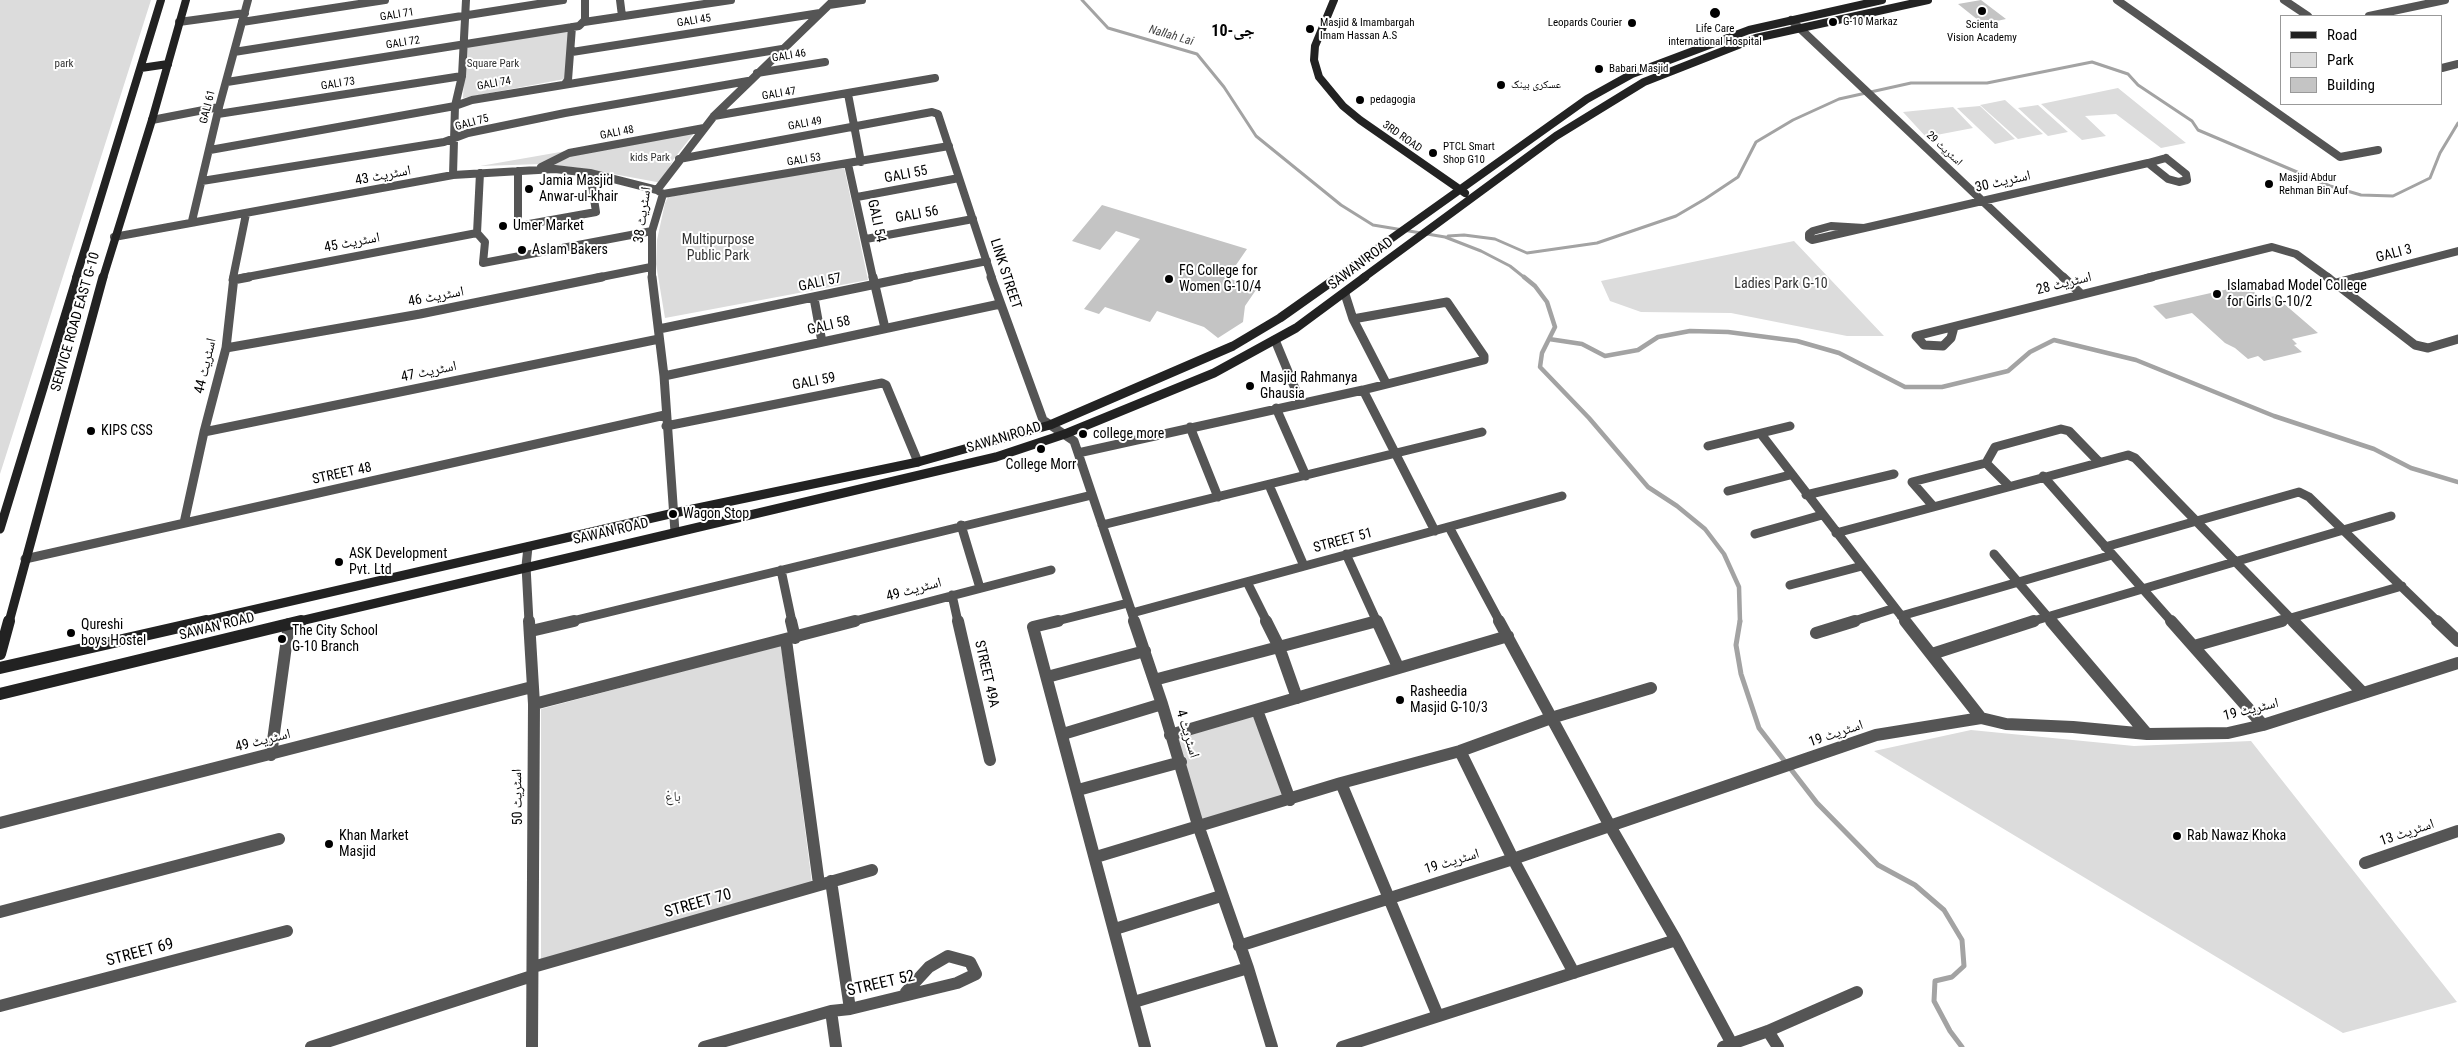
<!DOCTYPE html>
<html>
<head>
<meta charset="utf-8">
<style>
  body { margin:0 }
  #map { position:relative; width:2458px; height:1047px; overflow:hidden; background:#fff; font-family:"Roboto Condensed",sans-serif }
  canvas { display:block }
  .legend { position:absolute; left:2280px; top:15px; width:162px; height:90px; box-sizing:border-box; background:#fff; border:1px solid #999; margin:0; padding:6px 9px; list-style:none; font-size:15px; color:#000 }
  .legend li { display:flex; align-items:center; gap:10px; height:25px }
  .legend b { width:25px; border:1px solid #999 }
</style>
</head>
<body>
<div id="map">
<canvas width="2458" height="1047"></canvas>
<ul class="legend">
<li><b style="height:6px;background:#222"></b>Road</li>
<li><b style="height:14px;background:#dcdcdc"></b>Park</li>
<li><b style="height:14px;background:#c4c4c4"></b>Building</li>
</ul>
</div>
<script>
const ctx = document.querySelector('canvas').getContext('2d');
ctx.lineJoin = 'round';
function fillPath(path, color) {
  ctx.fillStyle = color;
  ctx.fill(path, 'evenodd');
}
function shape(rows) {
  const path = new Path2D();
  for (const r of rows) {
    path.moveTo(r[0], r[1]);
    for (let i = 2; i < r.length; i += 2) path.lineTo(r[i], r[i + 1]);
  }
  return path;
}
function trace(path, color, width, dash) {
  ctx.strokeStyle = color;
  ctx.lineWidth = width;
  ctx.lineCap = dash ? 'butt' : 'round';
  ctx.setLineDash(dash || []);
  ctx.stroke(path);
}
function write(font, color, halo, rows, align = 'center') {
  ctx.font = font + ' "Roboto Condensed","Noto Naskh Arabic",sans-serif';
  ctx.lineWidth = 4;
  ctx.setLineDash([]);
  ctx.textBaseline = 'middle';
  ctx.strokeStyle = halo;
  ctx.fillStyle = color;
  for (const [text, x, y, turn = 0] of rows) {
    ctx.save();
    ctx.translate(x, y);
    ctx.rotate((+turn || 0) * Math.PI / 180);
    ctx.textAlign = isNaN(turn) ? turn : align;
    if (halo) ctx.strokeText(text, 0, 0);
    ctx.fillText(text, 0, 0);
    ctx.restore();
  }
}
const green = shape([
  [0,0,151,0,0,474],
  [569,24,570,78,463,98,466,41],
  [2118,88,2186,143,2161,148,2116,114,2085,116,2106,136,2082,140,2041,104],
  [2005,100,2043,134,2018,139,1980,105],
  [2038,105,2068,132,2048,136,2018,108],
  [1980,106,2015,139,1995,144,1957,108],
  [1953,107,1973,128,1926,137,1903,112],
  [698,128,673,160,662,183,581,168,542,164,480,166],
  [844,167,868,280,665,318,656,264,657,240,665,203,668,197],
  [1794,241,1884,336,1847,336,1731,313,1641,312,1610,301,1601,281],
  [781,645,812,883,541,959,541,709],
  [1253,716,1287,797,1202,822,1174,736],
  [1971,730,2134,746,2251,741,2457,1002,2343,1033,1874,751]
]);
const streamFar2 = shape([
  [1082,0,1108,28,1197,54,1224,87,1256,136,1341,205,1373,225,1445,237,1481,251,1510,266,1525,278],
  [1448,236,1464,235,1495,239,1527,253,1597,243,1676,216,1705,199,1738,177,1756,142,1793,120,1839,99,1911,83,1987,83,2092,62,2128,74,2138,85,2192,121,2198,130,2330,186,2361,195,2393,196,2430,178,2440,153,2458,123]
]);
const streamFar1 = shape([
  [1524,277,1535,286,1547,302,1555,327,1542,353,1540,367,1589,418,1648,487,1677,506,1705,529,1724,554,1739,587,1740,622],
  [1549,339,1582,344,1605,356,1638,350,1658,337,1690,331,1728,332,1797,341,1839,353,1905,387,1942,387,2008,371,2030,352,2054,340,2136,360,2274,416,2374,449,2411,468,2458,482]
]);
const stream = shape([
  [1740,621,1736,645,1741,674,1759,728,1817,803,1878,865,1915,885,1944,910,1962,940,1964,966,1952,977,1935,981,1934,1001,1950,1031,1962,1047]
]);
const building = shape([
  [1981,0,2006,19,1983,24,1958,4],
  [1102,205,1247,249,1227,278,1258,287,1245,306,1243,322,1218,338,1204,327,1157,311,1150,322,1105,307,1099,314,1084,309,1140,239,1116,231,1100,250,1072,241],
  [2233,288,2254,292,2262,299,2275,296,2318,333,2292,339,2297,344,2294,345,2302,352,2264,361,2258,356,2248,359,2235,348,2225,343,2192,313,2166,319,2153,306]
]);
const streetFar2 = shape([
  [620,0,622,16],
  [2117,0,2340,157,2378,150],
  [2284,0,2308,16],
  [829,5,862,0],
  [2369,16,2445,0],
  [1791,20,2064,278],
  [179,22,245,13],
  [242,22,385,0],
  [584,22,731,0],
  [234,52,563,0],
  [572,52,820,13],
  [2442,68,2458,64],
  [757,73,825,62],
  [227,82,579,26,585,20,585,0],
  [565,84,568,80,572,27],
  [848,94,861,162],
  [218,114,462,76],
  [714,116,935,78],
  [152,120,219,107],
  [210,150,455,106,472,100,782,49],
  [2166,158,2186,174,2187,180,2179,182,2168,179,2148,163,2166,158],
  [679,159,932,112,938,114,992,278],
  [848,164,873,278],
  [541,167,569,153,704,128],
  [518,171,518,226,596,212,590,173],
  [480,173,477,233,485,242,483,263,652,231],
  [453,175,455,106,462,76,466,0],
  [202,181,444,142,468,133,565,113,748,81],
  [663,194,949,146],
  [857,197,959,178],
  [192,221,219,107,248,0],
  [1864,228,1831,226,1813,231,1809,234,1809,238,1812,240,2148,163],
  [114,237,453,175,555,169,590,173,657,190],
  [866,239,973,219],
  [233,278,246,214],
  [242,278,477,233],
  [596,278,651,267],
  [652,278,652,231,663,194,657,190,714,116,834,0],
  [904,278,987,261],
  [2147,278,2272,247,2296,254,2329,278],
  [2354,278,2458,251]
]);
const streetFar1 = shape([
  [652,277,664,376,675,532],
  [873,277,885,328],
  [991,277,1043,420,1074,441,1135,622],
  [2063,277,2081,294],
  [2327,277,2415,345,2428,348,2458,339],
  [233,280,249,277],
  [2336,283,2359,277],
  [1345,294,1353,319,1386,383],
  [814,298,822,342],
  [1954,327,1951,338,1943,346,1924,345,1916,336,2152,277],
  [659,329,910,277],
  [1275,340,1301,403],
  [226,348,420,314,602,277],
  [664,376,1000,304],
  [1363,390,1435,531],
  [1276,408,1306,476],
  [666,426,882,383,886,385,918,462],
  [1190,427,1218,497],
  [204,432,659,339],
  [1761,434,1906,622],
  [1708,446,1790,426],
  [1078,453,1363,390,1484,360,1484,356,1447,302,1353,319],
  [1986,463,2008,485],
  [2043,476,2172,622],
  [1269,485,1304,566],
  [1728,491,1790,475],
  [1806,495,1894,474],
  [1933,506,1912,482,1986,463,1995,447,2061,429,2069,431,2099,462],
  [184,523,204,432,226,348,234,277],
  [961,525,980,588],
  [1102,525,1482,432],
  [1449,527,1500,622],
  [1836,533,2128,455,2135,458,2294,622],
  [1755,534,1822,515],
  [528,547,526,566,529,622],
  [2105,547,2299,492,2309,497,2438,622],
  [1346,554,1377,622],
  [1994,554,2052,622],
  [25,559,665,415],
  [781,570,792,622],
  [1247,582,1267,622],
  [1790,585,1862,566],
  [952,595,958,622],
  [1132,613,1562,496],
  [1901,616,2112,555],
  [568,622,1092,495],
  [851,622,1051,570],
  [1053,622,1128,603],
  [1373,622,1377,621],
  [1851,622,1895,608],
  [2030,622,2391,516],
  [2277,622,2402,586]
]);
const street = shape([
  [529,621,534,704,532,1047],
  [791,621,795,638],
  [958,621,990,760],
  [1058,621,1033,627,1145,1047],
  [1134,621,1162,704,1198,825,1248,968,1272,1047],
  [1266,621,1279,647,1297,698],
  [1377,621,1398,667],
  [1499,621,1610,826,1676,940,1732,1044],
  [1905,621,1981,718],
  [2051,621,2147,734],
  [2171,621,2263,725],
  [2293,621,2362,692],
  [2437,621,2458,641],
  [531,631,574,621],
  [1816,633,1855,621],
  [786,640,819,884],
  [2194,646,2282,621],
  [1932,654,2034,621],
  [1047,677,1145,651],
  [1154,680,1377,621],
  [534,704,855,621],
  [1257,710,1290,800],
  [1063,734,1162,704],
  [1170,735,1508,636],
  [1460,751,1513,859,1574,973],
  [271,755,289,624],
  [1341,783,1438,1016],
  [1078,790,1181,762],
  [0,823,532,687],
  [1096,857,1341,783,1460,751,1551,718,1651,688],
  [2365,863,2458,831],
  [831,881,850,1009],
  [0,912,279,839],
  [1115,929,1221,896],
  [1239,946,1513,859,1876,735,1981,718,2006,724,2073,727,2147,734,2228,733,2263,725,2458,663],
  [533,967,872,870],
  [1134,1002,1248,968],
  [0,1006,287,931],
  [831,1011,836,1047],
  [1768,1031,1778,1047],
  [311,1047,532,976],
  [704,1047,831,1011,850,1009,957,983,976,974,970,962,948,956,929,967,906,992],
  [1342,1047,1676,940],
  [1723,1047,1768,1031,1857,992]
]);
const secondaryFar2 = shape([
  [1334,0,1315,46,1314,60,1319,77,1343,106,1360,120,1465,193],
  [141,68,168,64],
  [76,278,161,0],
  [103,278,152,120,186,0],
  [1336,278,1587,99,1632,74,1749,30,1882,0],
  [1363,278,1556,136,1644,82,1756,38,1928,0]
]);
const secondaryFar1 = shape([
  [0,529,77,277],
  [9,622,103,277],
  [200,622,674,513,918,462,1050,425,1233,346,1280,318,1338,277],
  [296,622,996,457,1065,434,1214,373,1296,328,1365,277]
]);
const secondary = shape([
  [0,654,9,621],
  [0,668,206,621],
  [0,694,301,621]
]);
const markers = [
  [1982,11,5,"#000"],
  [1715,13,6,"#000"],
  [1833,22,5,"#000"],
  [1632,23,5,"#000"],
  [1310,29,5,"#000"],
  [1599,69,5,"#000"],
  [1501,85,5,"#000"],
  [1360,100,5,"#000"],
  [1433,153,5,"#000"],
  [2269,184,5,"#000"],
  [529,189,5,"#000"],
  [503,226,5,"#000"],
  [522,250,5,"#000"],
  [1169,279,5,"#000"],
  [2217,294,5,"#000"],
  [1250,386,5,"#000"],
  [91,431,5,"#000"],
  [1083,434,5,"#000"],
  [1041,449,5,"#000"],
  [673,514,5,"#000"],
  [339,562,5,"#000"],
  [71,633,5,"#000"],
  [282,639,5,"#000"],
  [1400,700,5,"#000"],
  [2177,836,5,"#000"],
  [329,844,5,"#000"]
];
const farStreetnames = [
  ["GALI 71",397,15,-9],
  ["GALI 45",694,21,-9],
  ["GALI 72",403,43,-9],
  ["GALI 46",789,56,-9],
  ["GALI 73",338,84,-9],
  ["GALI 74",494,84,-10],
  ["GALI 47",779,94,-9],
  ["GALI 61",208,107,-76],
  ["GALI 75",472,123,-16],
  ["GALI 49",805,124,-10],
  ["GALI 48",617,133,-11],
  ["3RD ROAD",1402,137,35],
  ["اسٹریٹ 29",1944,149,43],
  ["GALI 53",804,160,-9]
];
const farPoinames = [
  ["G-10 Markaz",1843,22],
  ["Masjid & Imambargah",1320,23],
  ["Imam Hassan A.S",1320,36],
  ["Leopards Courier",1622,23,"right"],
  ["Scienta",1982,25,"center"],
  ["Vision Academy",1982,38,"center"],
  ["Life Care",1715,29,"center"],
  ["international Hospital",1715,42,"center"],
  ["Babari Masjid",1609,69],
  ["عسکری بینک",1511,85],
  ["pedagogia",1370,100],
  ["PTCL Smart",1443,147],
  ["Shop G10",1443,160],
  ["Masjid Abdur",2279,178],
  ["Rehman Bin Auf",2279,191]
];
const farParknames = [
  ["park",64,64],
  ["Square Park",493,64],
  ["kids Park",650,158]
];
const farWaternames = [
  ["Nallah Lai",1171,36,16]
];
const streetNames = [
  ["GALI 55",906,175,-11],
  ["اسٹریٹ 43",383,176,-11],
  ["اسٹریٹ 30",2003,182,-13],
  ["اسٹریٹ 38",643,215,-82],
  ["GALI 56",917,215,-10],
  ["GALI 54",876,221,78],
  ["اسٹریٹ 45",352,243,-11],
  ["GALI 3",2394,254,-15],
  ["SAWAN ROAD",1361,264,-37],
  ["LINK STREET",1005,274,72],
  ["GALI 57",820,283,-12],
  ["اسٹریٹ 28",2064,284,-14],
  ["اسٹریٹ 46",436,297,-11],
  ["SERVICE ROAD EAST G-10",76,322,-74],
  ["GALI 58",829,326,-13],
  ["اسٹریٹ 44",206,366,-77],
  ["اسٹریٹ 47",429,372,-12],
  ["GALI 59",814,382,-11],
  ["SAWAN ROAD",1004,438,-17],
  ["STREET 48",342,474,-12],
  ["SAWAN ROAD",611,532,-13],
  ["STREET 51",1343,541,-15],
  ["اسٹریٹ 49",914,590,-15],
  ["SAWAN ROAD",217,627,-14],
  ["STREET 49A",986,674,77],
  ["اسٹریٹ 19",2251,710,-14],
  ["اسٹریٹ 4",1187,734,73],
  ["اسٹریٹ 19",1836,734,-19],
  ["اسٹریٹ 49",263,741,-14],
  ["اسٹریٹ 50",518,797,-91],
  ["اسٹریٹ 13",2407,833,-19],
  ["اسٹریٹ 19",1452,862,-17]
];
const poiNames = [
  ["Jamia Masjid",539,181],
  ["Anwar-ul-khair",539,197],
  ["Umer Market",513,226],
  ["Aslam Bakers",532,250],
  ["FG College for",1179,271],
  ["Women G-10/4",1179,287],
  ["Islamabad Model College",2227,286],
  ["for Girls G-10/2",2227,302],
  ["Masjid Rahmanya",1260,378],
  ["Ghausia",1260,394],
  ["KIPS CSS",101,431],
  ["college more",1093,434],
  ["College Morr",1041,465,"center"],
  ["Wagon Stop",683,514],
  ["ASK Development",349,554],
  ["Pvt. Ltd",349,570],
  ["Qureshi",81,625],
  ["boys Hostel",81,641],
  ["The City School",292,631],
  ["G-10 Branch",292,647],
  ["Rasheedia",1410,692],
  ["Masjid G-10/3",1410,708],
  ["Khan Market",339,836],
  ["Masjid",339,852],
  ["Rab Nawaz Khoka",2187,836]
];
const parkNames = [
  ["Multipurpose",718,240],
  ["Public Park",718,256],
  ["Ladies Park G-10",1781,284],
  ["باغ",673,797]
];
const farDistrictnames = [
  ["جی-10",1233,32]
];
const nearStreetnames = [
  ["STREET 70",698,904,-16],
  ["STREET 69",140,953,-15],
  ["STREET 52",881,984,-13]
];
fillPath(green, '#dcdcdc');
trace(streamFar2, '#a3a3a3', 3);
trace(streamFar1, '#a3a3a3', 4.5);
trace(stream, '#a3a3a3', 5);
fillPath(building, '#c4c4c4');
trace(streetFar2, '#555', 8);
trace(streetFar1, '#555', 9);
trace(street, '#555', 12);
trace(secondaryFar2, '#222', 8);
trace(secondaryFar1, '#222', 9);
trace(secondary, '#222', 12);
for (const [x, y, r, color] of markers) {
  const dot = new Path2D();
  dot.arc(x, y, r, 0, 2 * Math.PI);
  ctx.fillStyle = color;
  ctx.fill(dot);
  trace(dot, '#fff', 2);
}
write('11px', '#000', '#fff', farStreetnames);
write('11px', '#000', '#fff', farPoinames, 'left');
write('11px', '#333', '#fff', farParknames);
write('italic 12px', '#444', '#fff', farWaternames);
write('14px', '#000', '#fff', streetNames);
write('14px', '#000', '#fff', poiNames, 'left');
write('14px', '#333', '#fff', parkNames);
write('bold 16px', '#000', '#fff', farDistrictnames);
write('16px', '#000', '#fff', nearStreetnames);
</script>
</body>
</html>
